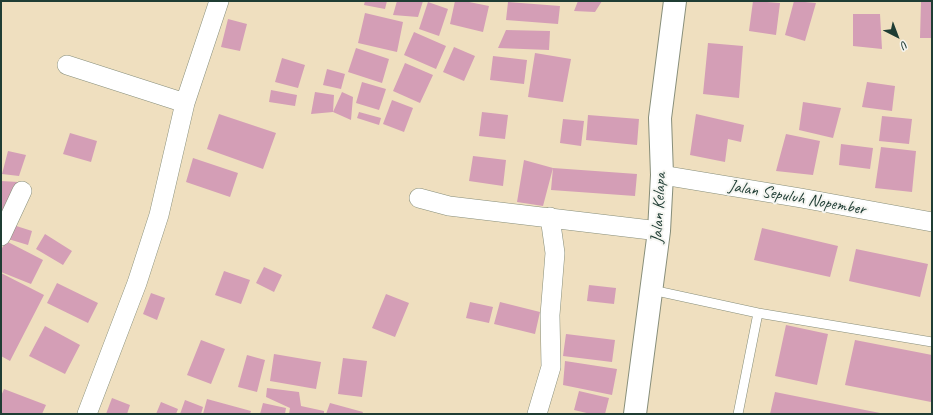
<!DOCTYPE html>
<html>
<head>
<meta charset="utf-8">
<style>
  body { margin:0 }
  #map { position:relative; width:933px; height:415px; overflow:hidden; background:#efdfbf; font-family:Caveat,sans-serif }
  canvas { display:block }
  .frame { position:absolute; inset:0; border:2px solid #1f3d34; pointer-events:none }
  .north { position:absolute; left:877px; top:16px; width:40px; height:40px; -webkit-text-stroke:3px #f6f6f2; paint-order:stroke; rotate:138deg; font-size:11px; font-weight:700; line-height:16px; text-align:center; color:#1f3d34 }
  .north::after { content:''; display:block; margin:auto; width:14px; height:18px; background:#1f3d34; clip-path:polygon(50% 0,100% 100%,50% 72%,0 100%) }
</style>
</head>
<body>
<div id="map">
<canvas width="933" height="415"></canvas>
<div class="frame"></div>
<div class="north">U</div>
</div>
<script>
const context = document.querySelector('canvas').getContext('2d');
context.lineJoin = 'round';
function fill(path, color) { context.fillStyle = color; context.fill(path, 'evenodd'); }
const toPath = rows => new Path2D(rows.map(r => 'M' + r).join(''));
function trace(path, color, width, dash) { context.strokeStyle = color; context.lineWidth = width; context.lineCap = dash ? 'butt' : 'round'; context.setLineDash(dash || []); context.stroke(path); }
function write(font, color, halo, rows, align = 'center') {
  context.font = font + ' Caveat,sans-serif'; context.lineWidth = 4; context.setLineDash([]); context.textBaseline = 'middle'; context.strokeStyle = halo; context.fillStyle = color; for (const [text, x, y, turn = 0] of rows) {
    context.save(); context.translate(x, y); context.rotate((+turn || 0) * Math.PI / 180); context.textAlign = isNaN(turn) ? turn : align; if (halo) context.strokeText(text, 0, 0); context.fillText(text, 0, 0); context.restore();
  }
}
const building = toPath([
  [365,1,387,1,385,9,364,5],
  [397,1,423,1,418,17,393,15],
  [455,1,464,1,489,6,483,32,450,24],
  [578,1,602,1,595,12,574,11],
  [753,1,780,3,776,35,749,31],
  [794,1,816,3,805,41,785,35],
  [428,2,448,9,439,36,419,29],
  [508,2,560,6,558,24,506,20],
  [921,2,932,2,932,38,920,38],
  [365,13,403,22,397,52,358,43],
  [853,14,880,14,882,49,853,46],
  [228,19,247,24,240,51,221,47],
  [506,30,550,31,549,50,498,48],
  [414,32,446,46,436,69,404,55],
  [708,43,743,46,739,98,703,94],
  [454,47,475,56,464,81,443,72],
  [356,48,389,59,382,83,348,72],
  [535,53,571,59,563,102,528,97],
  [493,56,527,60,524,84,490,80],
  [282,58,305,65,298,88,275,82],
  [405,63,433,75,420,103,393,91],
  [327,69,345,74,341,89,323,85],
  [362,82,386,89,379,110,356,103],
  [867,82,895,86,892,111,862,107],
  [271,90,297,95,295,106,269,102],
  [315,92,334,95,333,112,342,92,353,97,351,120,333,112,311,114],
  [392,100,413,108,404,132,383,124],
  [803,102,841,108,833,138,799,130],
  [359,112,381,118,379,125,357,118],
  [482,112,508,115,505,139,479,136],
  [219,114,276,133,263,169,207,149],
  [696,114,744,125,741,142,728,139,725,162,690,155],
  [588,115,639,119,637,145,586,140],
  [882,116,912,119,909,144,879,141],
  [563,119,584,121,581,146,560,143],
  [70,133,97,141,91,162,63,154],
  [786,134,820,141,813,175,776,171],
  [841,144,873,148,870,169,839,165],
  [881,147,916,151,912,192,875,188],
  [8,151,26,155,19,176,2,174],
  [473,156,506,160,503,186,469,181],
  [193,158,238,173,230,197,186,182],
  [524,160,553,168,637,174,635,196,551,190,553,168,543,206,517,202],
  [1,181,18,182,4,214,1,213],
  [10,224,32,231,28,245,5,238],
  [762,228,838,246,830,277,754,260],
  [45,234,72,251,63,265,36,249],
  [6,241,43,260,31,284,1,272,1,250],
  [856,249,928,264,920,297,849,281],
  [264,267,282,275,274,292,256,283],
  [224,271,250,280,241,304,215,295],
  [1,273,44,295,10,361,1,356],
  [57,283,98,303,88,323,47,303],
  [589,285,616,288,614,304,587,301],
  [151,293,165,298,157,320,143,314],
  [386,294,409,303,395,337,372,328],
  [470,302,493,307,489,323,466,318],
  [500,302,540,312,535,334,494,324],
  [786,325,828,334,817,385,775,376],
  [45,326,80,345,65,374,29,356],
  [566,334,615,340,612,362,563,356],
  [201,340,225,349,211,384,187,375],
  [855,340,932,355,931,402,845,385],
  [274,354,321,362,316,389,270,381],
  [247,355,265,360,257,392,238,387],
  [343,358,367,361,362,397,338,394],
  [565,361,617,369,612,395,563,385],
  [267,388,299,392,301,406,324,411,324,414,289,414,290,408,266,397],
  [4,389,46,405,42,414,1,414,1,396],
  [579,391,609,398,605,414,591,414,574,410],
  [775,392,880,413,880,414,770,414],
  [112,398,130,405,127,414,106,414],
  [207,399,251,411,250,414,203,414],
  [185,400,203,407,201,414,180,414],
  [161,402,178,409,176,414,156,414],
  [263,403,286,408,285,414,260,414],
  [330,403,363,412,362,414,326,414]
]);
const service = toPath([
  [652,290,758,313,932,342],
  [738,414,758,313]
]);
const minor = toPath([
  [67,65,185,103],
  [662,175,801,198,932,222],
  [419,198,449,206,659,231],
  [1,236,22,191],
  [87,414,137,283,159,215,185,103,219,1],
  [537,414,551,367,550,315,555,253,550,217]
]);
const tertiary = toPath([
  [635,414,659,231,662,175,660,118,675,1]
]);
const streetNames = [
  ["Jalan Sepuluh Nopember",797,198,10],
  ["Jalan Kelapa",659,208,-87]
];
fill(building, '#d49eb6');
trace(service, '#878e7a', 10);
trace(minor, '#878e7a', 20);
trace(tertiary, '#878e7a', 24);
trace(service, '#fff', 9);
trace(minor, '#fff', 19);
trace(tertiary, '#fff', 22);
write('17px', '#1f3d34', '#f6f6f2', streetNames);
</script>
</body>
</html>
